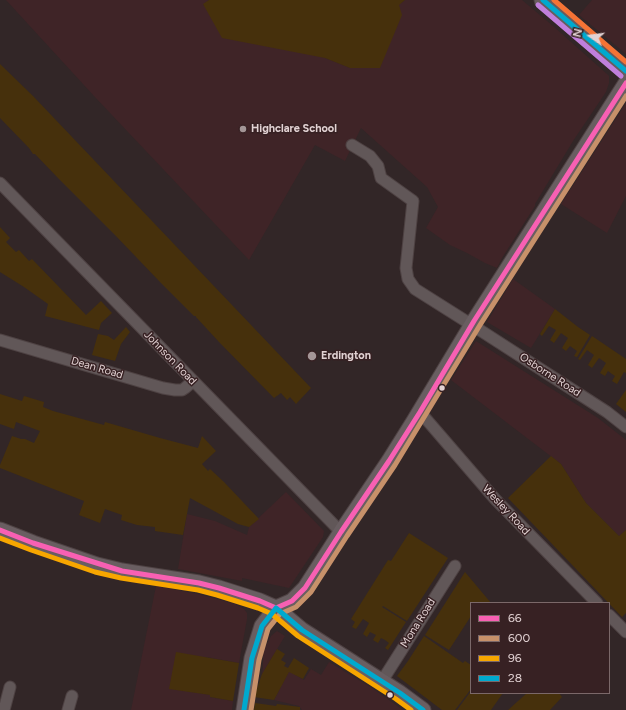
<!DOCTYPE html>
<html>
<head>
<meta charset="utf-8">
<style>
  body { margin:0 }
  #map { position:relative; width:626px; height:710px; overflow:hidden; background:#322627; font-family:Figtree,sans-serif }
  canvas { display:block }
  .legend { position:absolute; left:470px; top:602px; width:140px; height:92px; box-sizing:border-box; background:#372123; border:1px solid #7b6869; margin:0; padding:5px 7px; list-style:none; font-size:12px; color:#e2d2d3 }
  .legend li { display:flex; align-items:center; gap:8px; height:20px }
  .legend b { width:20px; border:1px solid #7b6869 }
  .north { position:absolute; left:570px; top:16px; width:40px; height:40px; -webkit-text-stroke:3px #372123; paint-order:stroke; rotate:284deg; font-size:11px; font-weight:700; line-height:16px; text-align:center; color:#e2d2d3 }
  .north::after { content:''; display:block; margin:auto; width:14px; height:18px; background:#e2d2d3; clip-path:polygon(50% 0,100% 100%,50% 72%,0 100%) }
</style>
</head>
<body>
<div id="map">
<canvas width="626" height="710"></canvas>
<ul class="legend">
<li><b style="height:5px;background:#f860b3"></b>66</li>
<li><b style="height:5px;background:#c7916a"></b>600</li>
<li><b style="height:5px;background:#f7a600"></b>96</li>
<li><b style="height:5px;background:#00a9ce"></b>28</li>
</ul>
<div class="north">N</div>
</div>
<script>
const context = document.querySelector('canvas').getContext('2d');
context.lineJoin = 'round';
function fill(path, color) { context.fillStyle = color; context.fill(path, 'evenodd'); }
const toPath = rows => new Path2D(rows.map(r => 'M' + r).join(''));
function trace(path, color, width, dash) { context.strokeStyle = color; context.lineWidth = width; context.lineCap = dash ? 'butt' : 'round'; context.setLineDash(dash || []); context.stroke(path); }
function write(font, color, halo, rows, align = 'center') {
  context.font = font + ' Figtree,sans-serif'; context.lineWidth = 3; context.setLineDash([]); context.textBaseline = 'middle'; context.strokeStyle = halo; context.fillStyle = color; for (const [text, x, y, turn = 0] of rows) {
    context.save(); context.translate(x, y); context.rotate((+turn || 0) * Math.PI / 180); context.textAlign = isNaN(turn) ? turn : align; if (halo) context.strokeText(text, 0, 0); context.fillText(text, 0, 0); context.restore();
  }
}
const built = toPath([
  [6,0,209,0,203,5,325,58,350,68,398,5,405,0,522,0,553,26,607,74,609,76,609,83,606,92,573,141,535,204,535,206,502,258,497,268,485,263,467,253,450,245,426,228,438,207,427,187,361,128,345,161,315,145,249,260,94,96],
  [592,0,626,0,626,54,579,15],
  [626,103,626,196,607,233,561,204],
  [513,279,555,309,531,348,487,322],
  [476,341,598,418,626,440,626,530,619,536,586,503,561,464,451,380],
  [286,492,324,531,323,537,289,588,242,578,242,581,178,569,187,514,215,521,247,535,249,527],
  [156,586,198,594,235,604,244,609,247,613,247,619,239,663,206,657,169,688,210,695,210,697,233,701,232,710,131,710],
  [277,631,285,636,262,674,263,667,263,651,271,636],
  [329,662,372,688,403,710,302,710,299,706,274,700,289,671,304,680,311,669,321,675]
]);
const green = toPath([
  [209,0,405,0,399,5,402,15,380,68,350,68,325,58,222,38,203,4],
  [0,64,33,96,311,388,296,404,290,397,287,400,281,393,274,398,219,342,196,317,196,316,194,316,160,282,115,235,58,178,35,154,33,154,29,148,0,118],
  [0,227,10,238,6,242,16,252,19,250,29,261,32,259,86,315,101,301,112,313,101,323,99,330,45,316,48,304,24,287,0,272],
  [555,309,578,327,590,335,577,357,574,356,577,351,570,346,566,351,562,348,568,338,561,333,554,343,550,340,556,330,549,326,542,336,540,334],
  [126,327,130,332,121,344,115,361,92,355,98,334,108,336,114,340],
  [592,336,626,359,626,373,624,372,617,384,612,381,615,376,612,374,608,371,605,376,600,373,606,363,599,358,592,368,588,365,594,355,587,350,580,360,578,359],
  [626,390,626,412,616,404],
  [0,394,22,401,24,396,44,402,43,407,53,411,104,425,105,422,160,438,198,448,202,436,216,451,202,464,208,471,210,469,224,482,259,519,249,527,238,524,190,498,183,535,155,531,155,527,137,525,121,520,122,515,105,509,100,523,79,515,84,501,0,468,0,465,12,436,21,439,25,439,34,443,40,431,16,422,14,429,0,424],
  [551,456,561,464,586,503,619,536,626,530,626,613,622,617,508,498],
  [409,533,448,558,407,621,383,606,382,607,406,622,388,650,385,648,389,643,385,640,381,638,378,643,373,640,376,635,370,632,367,637,363,634,369,623,363,619,356,629,352,627,355,622,351,619,388,560,391,561],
  [465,572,491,603,471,603,471,616,449,650,425,635],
  [424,636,463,663,465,661,471,665,471,689,455,710,442,710,397,676,408,661],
  [277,649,285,654,281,660,286,663,284,666,288,668,294,658,309,668,303,679,289,672,274,700,254,697,262,674],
  [176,652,239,663,233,701,210,697,210,695,169,689],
  [471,691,471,693,503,693,491,710,457,710],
  [527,693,559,693,562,697,550,710,508,710],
  [255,703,276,706,277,704,300,707,300,710,254,710]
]);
const street = toPath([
  [352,145,370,156,378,166,381,178,413,201,406,268,408,279,415,289,472,325,607,412,626,427],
  [0,183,341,532],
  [0,340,163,388,175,390,182,390,185,388,193,381],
  [420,412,495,499,597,603],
  [609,615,616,622],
  [617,623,626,632],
  [382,681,455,566],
  [4,710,10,687],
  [68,710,72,696]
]);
const secondary = toPath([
  [0,530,33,543,97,565,122,571,199,583,219,588,260,601,276,608,290,620,302,630,400,693,423,710],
  [244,710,252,658,262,626,276,608,292,601,305,588,341,532,389,461,414,421,474,321,626,83]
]);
const primary = toPath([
  [543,0,626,71]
]);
const bus1 = toPath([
  [0,530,33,543,122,571,199,583,219,588,260,601,276,608,292,601,305,588,341,532,389,461,420,412,474,321,626,83]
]);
const bus2 = toPath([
  [251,710,259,660,268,629,280,614,296,607,311,592,347,536,395,465,480,325,626,96]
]);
const bus3 = toPath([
  [0,538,31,550,95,572,121,578,198,590,217,595,258,608,272,614,298,636,396,699,411,710]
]);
const bus4 = toPath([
  [543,0,626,71],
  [244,710,252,658,262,626,276,608,302,630,400,693,423,710]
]);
const bus5 = toPath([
  [538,5,621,76]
]);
const bus6 = toPath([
  [554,0,626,62]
]);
const markers = [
  [243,129,4,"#a49697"],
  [312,356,5,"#a49697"],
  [442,388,3.5,"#e2d2d3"],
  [390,695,3.5,"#e2d2d3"]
];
const poiNames = [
  ["Highclare School",251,129],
  ["Erdington",321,356]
];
const streetNames = [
  ["Johnson Road",170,358,46],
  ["Dean Road",97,368,16],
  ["Osborne Road",550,375,33],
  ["Wesley Road",506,510,47],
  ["Mona Road",418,623,-58]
];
fill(built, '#3f2427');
fill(green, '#46300c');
trace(street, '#4e4243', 13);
trace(secondary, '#4e4243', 17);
trace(primary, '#4e4243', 19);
trace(street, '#615758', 11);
trace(secondary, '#695e61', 15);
trace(primary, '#685c5e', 17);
trace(bus1, '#f860b3', 5);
trace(bus2, '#c7916a', 5);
trace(bus3, '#f7a600', 5);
trace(bus4, '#00a9ce', 5);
trace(bus5, '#c07fdc', 5);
trace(bus6, '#f57335', 5);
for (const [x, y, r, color] of markers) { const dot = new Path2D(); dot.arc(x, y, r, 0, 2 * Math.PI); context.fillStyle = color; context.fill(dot); trace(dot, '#372123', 1.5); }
write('bold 11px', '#e2d2d3', '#372123', poiNames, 'left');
write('11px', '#e2d2d3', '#372123', streetNames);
</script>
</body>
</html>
